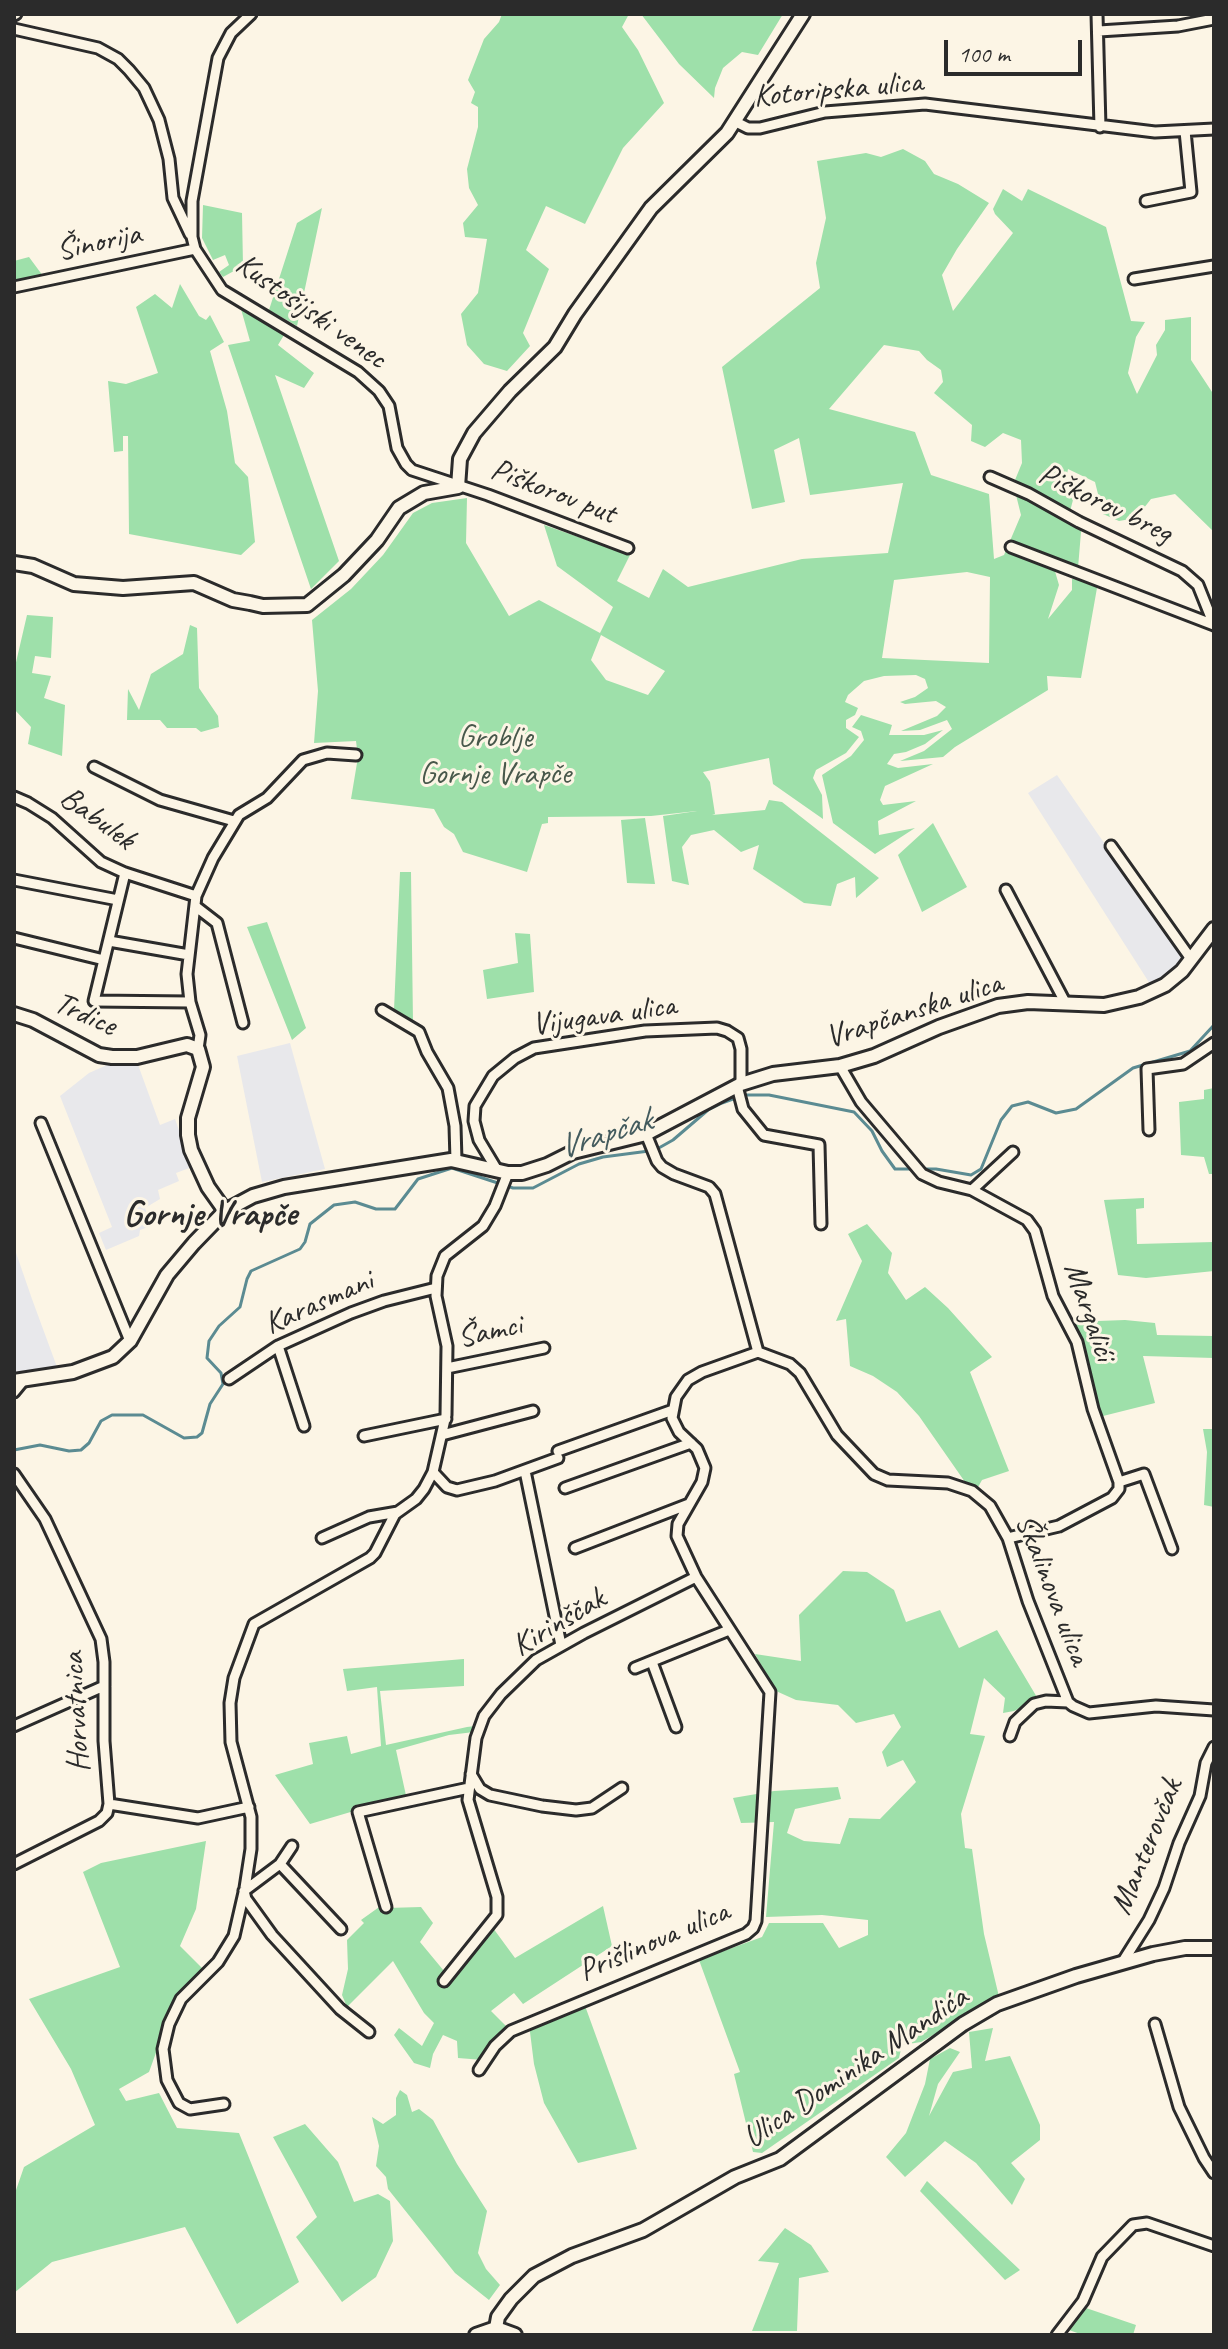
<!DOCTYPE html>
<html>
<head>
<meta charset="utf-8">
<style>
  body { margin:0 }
  #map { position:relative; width:1228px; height:2349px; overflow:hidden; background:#fcf5e5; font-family:Caveat,sans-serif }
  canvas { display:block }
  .frame { position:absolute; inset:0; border:16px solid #2b2b2b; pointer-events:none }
  .scale { position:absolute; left:944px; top:40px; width:138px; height:36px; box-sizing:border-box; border:4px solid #2b2b2b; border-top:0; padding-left:10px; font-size:24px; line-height:28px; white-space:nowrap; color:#2b2b2b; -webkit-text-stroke:6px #fcf5e5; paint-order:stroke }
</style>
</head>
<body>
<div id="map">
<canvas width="1228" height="2349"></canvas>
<div class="frame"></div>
<div class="scale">100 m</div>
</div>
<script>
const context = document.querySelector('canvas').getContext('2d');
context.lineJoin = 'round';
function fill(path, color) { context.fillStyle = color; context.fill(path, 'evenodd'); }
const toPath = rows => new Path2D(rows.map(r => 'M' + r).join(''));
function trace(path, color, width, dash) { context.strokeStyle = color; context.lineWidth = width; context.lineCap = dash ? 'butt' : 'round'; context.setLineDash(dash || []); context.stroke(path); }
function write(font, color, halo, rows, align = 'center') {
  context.font = font + ' Caveat,sans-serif'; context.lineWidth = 6; context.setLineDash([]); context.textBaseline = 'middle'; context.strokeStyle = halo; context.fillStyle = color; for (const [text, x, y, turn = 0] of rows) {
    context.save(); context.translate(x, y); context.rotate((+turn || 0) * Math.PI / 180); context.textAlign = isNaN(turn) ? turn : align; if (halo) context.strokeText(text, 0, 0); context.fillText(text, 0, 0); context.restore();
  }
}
const built = toPath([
  [1057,775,1186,961,1168,977,1152,987,1028,793],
  [290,1043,325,1169,262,1182,237,1056],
  [108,1061,137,1062,160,1125,175,1119,192,1167,176,1173,179,1181,158,1190,160,1199,145,1208,151,1226,140,1230,139,1236,106,1250,99,1233,112,1227,60,1096,89,1073,107,1065],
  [14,1247,32,1299,57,1367,14,1372]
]);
const green = toPath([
  [502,14,629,14,622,27,638,50,664,103,623,148,585,224,546,206,526,250,549,269,523,333,530,346,507,371,484,364,467,345,461,314,478,293,487,239,465,237,463,223,478,205,469,188,467,169,478,127,478,107,471,103,475,92,468,80,484,39,499,22],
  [641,14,783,14,758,55,742,52,723,68,715,88,714,98,679,64],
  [903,149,925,161,934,174,958,184,989,203,957,249,942,275,953,311,1013,233,995,214,993,209,1003,189,1022,201,1028,189,1106,227,1131,321,1145,322,1136,337,1128,373,1137,394,1157,355,1156,345,1165,330,1165,320,1191,317,1191,360,1214,395,1214,532,1175,494,1151,499,1136,518,1119,521,1103,514,1095,482,1068,469,1066,479,1073,500,1069,515,1082,520,1078,568,1054,568,1059,585,1048,619,1072,590,1072,579,1087,580,1097,588,1081,678,1047,676,1048,690,955,747,943,757,900,761,924,751,952,729,947,720,920,730,901,731,937,716,946,707,936,701,905,704,900,702,915,697,928,688,925,679,916,675,884,676,864,681,848,695,845,702,858,708,855,715,846,720,846,728,859,737,846,753,816,770,813,778,822,795,823,819,773,784,769,758,703,772,710,782,715,814,712,815,765,810,769,800,782,802,879,878,856,898,855,877,837,884,831,906,804,903,753,869,759,845,741,852,714,830,691,835,682,847,689,885,672,881,663,816,697,811,651,816,548,817,548,823,542,824,527,872,463,852,454,834,444,827,434,809,351,799,358,757,356,741,314,743,318,691,312,620,351,589,383,555,413,513,432,503,467,498,466,543,509,616,539,600,600,633,613,607,557,566,544,525,630,555,617,581,649,598,663,569,688,587,802,559,888,553,903,483,810,495,799,438,774,450,785,502,752,509,722,367,820,288,816,263,826,218,817,161,866,153,881,157],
  [884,345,919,351,927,360,941,370,943,382,934,393,972,425,971,441,985,447,1003,433,1021,440,1022,463,1015,480,1016,495,1021,515,1004,555,994,559,989,494,931,475,915,432,829,409],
  [967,572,990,577,989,663,882,658,894,580],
  [601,635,665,671,648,695,606,680,591,660],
  [203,205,242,213,243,266,223,277,219,272,229,265,225,255,213,260,202,238],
  [322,208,297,326,269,310,297,223],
  [29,257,43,276,14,282,14,261],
  [180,284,199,316,206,320,210,315,224,342,210,351,227,411,235,463,248,477,255,542,241,555,129,534,128,436,123,436,123,451,114,452,108,381,126,384,158,373,136,307,155,294,172,308],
  [241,309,284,335,278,345,314,373,304,388,275,375,339,561,311,589,228,345,250,341],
  [27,615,53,617,51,658,35,656,32,673,51,676,44,698,65,705,62,756,28,744,31,727,14,709,14,671],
  [190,625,197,628,199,688,218,716,219,727,201,732,196,728,167,728,160,720,127,720,128,689,139,710,151,674,183,654],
  [861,715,892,725,889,735,924,735,943,730,925,744,906,752,894,754,887,764,898,768,933,764,885,786,880,800,883,805,916,801,878,821,879,835,915,828,875,854,833,823,822,775,851,756,864,740,861,731,852,727],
  [645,818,655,884,627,883,621,820],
  [933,823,967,887,922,912,898,855],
  [400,872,411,872,413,1023,394,1010],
  [267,922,306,1028,292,1040,247,927],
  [515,933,530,934,534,992,487,999,483,970,518,963],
  [1214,1088,1214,1174,1209,1174,1204,1157,1181,1155,1179,1102,1204,1099,1204,1090],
  [1144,1198,1144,1208,1136,1209,1137,1244,1214,1242,1214,1271,1146,1278,1118,1275,1104,1200],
  [867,1224,892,1253,888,1273,906,1300,925,1287,948,1308,992,1357,970,1372,1009,1471,982,1480,977,1489,965,1482,919,1416,897,1392,873,1376,850,1366,846,1319,836,1321,862,1261,848,1234],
  [1125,1320,1155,1323,1157,1335,1214,1336,1214,1358,1143,1356,1155,1403,1099,1417,1071,1322],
  [1203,1429,1214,1429,1214,1507,1204,1505,1207,1452],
  [843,1571,867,1572,894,1590,906,1622,940,1610,959,1648,997,1630,1038,1699,1014,1711,1003,1713,1005,1698,984,1678,970,1734,985,1736,961,1814,965,1848,972,1849,984,1934,1001,2005,987,2004,921,2042,902,2045,899,2058,762,2153,753,2152,734,2074,740,2072,699,1960,762,1937,769,1923,823,1923,839,1948,868,1935,868,1920,822,1915,766,1917,774,1822,741,1823,733,1798,774,1791,838,1787,841,1799,795,1809,787,1833,804,1841,840,1844,849,1818,880,1819,916,1782,903,1760,887,1767,882,1752,901,1727,894,1714,856,1723,838,1705,796,1700,776,1691,755,1654,801,1661,799,1615],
  [464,1659,464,1686,380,1691,386,1745,467,1727,475,1726,474,1732,449,1735,396,1750,407,1800,354,1811,310,1824,275,1775,313,1764,309,1743,347,1736,351,1754,381,1746,377,1687,347,1691,343,1669],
  [206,1841,196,1909,180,1946,205,1971,166,2025,149,2072,119,2089,126,2101,159,2093,177,2128,239,2133,299,2282,237,2324,185,2227,52,2262,14,2293,14,2196,24,2167,95,2125,71,2069,29,1999,120,1967,83,1872,101,1863],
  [382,1905,387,1908,421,1907,433,1923,420,1942,444,1971,493,1928,515,1958,603,1906,612,1946,523,2004,514,1993,491,2011,509,2029,483,2060,458,2058,457,2041,443,2035,433,2054,430,2068,414,2063,394,2035,399,2028,422,2046,434,2023,424,2013,393,1961,347,2007,342,1995,348,1969,347,1940,364,1923,361,1920],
  [584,2003,637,2149,578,2163,544,2103,534,2064,529,2024],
  [993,2028,985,2061,1010,2056,1040,2125,1040,2140,1011,2163,1025,2179,1012,2205,976,2163,945,2141,905,2177,886,2157,906,2133,925,2084,930,2059,950,2048,960,2052,938,2084,929,2116,953,2072,972,2068,969,2032],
  [400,2090,407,2095,412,2112,419,2109,433,2120,457,2164,487,2211,478,2253,486,2269,500,2285,489,2300,455,2273,388,2189,386,2177,376,2166,379,2146,372,2117,383,2124,396,2115,396,2098],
  [305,2124,338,2162,354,2202,378,2194,390,2201,393,2241,376,2277,342,2302,296,2237,317,2217,273,2137],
  [927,2181,985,2237,1020,2270,1005,2280,920,2191],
  [785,2228,811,2245,829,2272,799,2278,797,2331,752,2331,779,2263,758,2261],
  [1086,2308,1136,2325,1133,2335,1083,2335,1069,2330]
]);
const stream = toPath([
  [657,1149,673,1140,708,1110,722,1103,744,1095,769,1095,854,1112,872,1131,882,1151,895,1169,936,1169,971,1175,981,1169,1001,1120,1012,1106,1028,1102,1056,1113,1076,1109,1133,1068,1190,1051,1214,1025],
  [14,1450,40,1445,69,1451,81,1450,89,1443,101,1421,112,1415,143,1415,184,1438,197,1437,202,1433,210,1404,223,1384,221,1373,207,1358,209,1341,219,1326,240,1307,247,1279,251,1271,300,1249,305,1242,310,1224,334,1205,355,1202,376,1209,395,1209,418,1179,452,1168,513,1188,533,1188,579,1164,603,1157,649,1151]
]);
const street = toPath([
  [251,14,231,33,218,58,192,201,192,237,195,249,222,290,358,372,379,391,389,406,397,448,406,464,412,470,488,495,628,548],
  [1097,14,1100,127],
  [14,15,16,14],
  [14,29,98,48,118,59,129,70,144,88,159,120,169,159,173,198,190,234],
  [1099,31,1178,26,1214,19],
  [736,122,748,128,760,128,825,112,925,104,1155,132,1214,129],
  [1146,201,1191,192,1185,131],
  [1134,279,1214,266],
  [14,287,195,249],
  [990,477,1029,494,1079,522,1182,571,1198,585,1214,625],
  [1011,547,1214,625],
  [94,767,160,800,234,821],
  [14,797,28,803,52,818,101,862,125,873,196,896],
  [1111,846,1191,959],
  [125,873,94,1001,190,1002],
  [14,880,118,900],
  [1006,890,1066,1004],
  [195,906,217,923,243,1023],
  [14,938,104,960],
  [109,941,189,955],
  [382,1010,419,1032,427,1052,448,1088,455,1126,456,1160],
  [198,1049,200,1035,190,1002,187,974,196,896,213,858,239,815,267,798,303,760,327,753,356,755],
  [840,1066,861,1102,922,1174,939,1182,972,1190,1027,1220,1035,1231,1053,1296,1077,1342,1093,1409,1119,1482,1119,1489,1112,1498,1059,1526,1008,1538],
  [737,1086,743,1109,764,1135,819,1145,821,1224],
  [41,1123,130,1341],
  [1149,1130,1147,1069,1183,1064,1214,1043],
  [497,1170,479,1140,474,1121,475,1106,493,1076,515,1058,534,1048,645,1031,717,1028,727,1031,738,1038,741,1049,741,1084],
  [972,1190,1013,1152],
  [278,1346,304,1426],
  [758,1352,790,1364,800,1373,837,1435,874,1474,888,1480,948,1483,972,1491,990,1506,1008,1538,1028,1601,1068,1702,1073,1706,1089,1713,1156,1706,1214,1710],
  [447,1368,544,1348],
  [229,1379,278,1346,351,1313,384,1301,436,1288],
  [14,1392,23,1381],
  [442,1435,533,1411],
  [364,1436,446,1419],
  [558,1451,673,1410],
  [525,1471,561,1645],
  [433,1472,447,1487,457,1490,495,1481,558,1458],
  [14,1474,45,1519,101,1639,104,1662,104,1741,109,1804,107,1813,99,1821,14,1864],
  [1119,1482,1144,1474,1172,1549],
  [565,1488,691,1443],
  [322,1538,369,1517,398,1512],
  [575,1548,689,1504],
  [652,1662,676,1727],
  [635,1668,729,1630],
  [14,1726,104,1686],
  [1010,1736,1015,1722,1034,1704,1046,1701,1068,1702],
  [471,1774,480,1789,490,1795,542,1806,576,1810,592,1808,622,1788],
  [109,1804,198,1818,249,1807],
  [292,1846,280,1864,244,1891,246,1899,272,1935,340,2009,369,2032],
  [280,1864,341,1929],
  [386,1907,358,1812,469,1788],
  [1122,1963,1149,1920,1164,1888,1179,1843,1200,1796,1206,1763,1214,1747],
  [444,1981,497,1915,497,1897,468,1800,476,1738,484,1716,501,1694,536,1660,584,1633,696,1577],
  [1155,2024,1179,2107,1204,2158,1214,2173],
  [479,2070,495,2046,511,2031,746,1934,753,1928,756,1921,770,1692,696,1577,677,1536,678,1524,702,1482,705,1468,697,1449,679,1432,672,1418,676,1397,688,1380,702,1372,758,1352,715,1194,709,1187,674,1174,662,1167,657,1161,646,1134],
  [224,2104,190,2109,179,2103,167,2080,163,2049,169,2024,181,1999,218,1962,234,1936,245,1888,251,1849,251,1817,231,1742,230,1703,234,1678,254,1624,370,1558,375,1553,395,1514,416,1499,424,1489,433,1472,446,1415,447,1346,436,1296,437,1276,445,1256,483,1226,495,1206,508,1173],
  [1057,2335,1083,2301,1102,2257,1133,2225,1147,2223,1214,2246]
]);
const secondary = toPath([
  [14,563,33,566,74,584,123,588,194,583,233,600,250,603,263,606,307,605,344,575,377,540,399,508,424,493,458,487,460,459,474,433,510,391,555,347,575,314,651,208,727,133,803,14],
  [14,1014,33,1020,99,1055,112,1057,137,1057,187,1045,198,1049,203,1067,188,1118,188,1135,191,1150,208,1187,225,1211],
  [14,1381,73,1372,113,1357,130,1341,167,1275,194,1243,225,1211,253,1196,284,1187,451,1160,508,1173,522,1173,547,1165,573,1152,646,1134,741,1084,773,1074,840,1066,874,1056,939,1027,998,1006,1028,1002,1104,1005,1139,997,1165,985,1182,971,1214,929],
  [496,2328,498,2317,511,2299,534,2276,572,2256,643,2230,735,2177,780,2159,963,2024,997,2004,1076,1976,1153,1954,1185,1948,1214,1948],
  [496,2328,515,2335],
  [476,2335,496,2328]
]);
const streetNames = [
  ["Kotoripska ulica",838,90,-5],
  ["Šinorija",99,243,-12],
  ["Kustošijski venec",311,312,35],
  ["Piškorov put",553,492,21],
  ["Piškorov breg",1105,504,26],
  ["Babulek",97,819,36],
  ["Vrapčanska ulica",914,1011,-18],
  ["Trdice",85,1015,24],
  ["Vijugava ulica",604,1016,-8],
  ["Karasmani",319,1303,-24],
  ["Margalići",1089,1312,71],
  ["Šamci",490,1332,-12],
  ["Škalinova ulica",1052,1590,69],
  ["Kirinščak",559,1623,-31],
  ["Horvatnica",77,1712,-93],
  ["Manterovčak",1147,1847,-68],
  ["Prišlinova ulica",654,1942,-23],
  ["Ulica Dominika Mandića",856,2068,-34]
];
const parkNames = [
  ["Groblje",495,738],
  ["Gornje Vrapče",495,775]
];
const waterNames = [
  ["Vrapčak",605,1135,-18]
];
const quarterNames = [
  ["Gornje Vrapče",210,1216]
];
fill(built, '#e8e8eb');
fill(green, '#9ee0aa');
trace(stream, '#5b8b92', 3);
trace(street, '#2b2b2b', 15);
trace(secondary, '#2b2b2b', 18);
trace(street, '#fcf5e5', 9);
trace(secondary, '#fcf5e5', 12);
write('32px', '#2b2b2b', '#fcf5e5', streetNames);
write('32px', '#48584b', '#fcf5e5', parkNames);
write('italic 34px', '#435b5e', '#fcf5e5', waterNames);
write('bold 36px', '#2b2b2b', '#fcf5e5', quarterNames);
</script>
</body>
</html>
